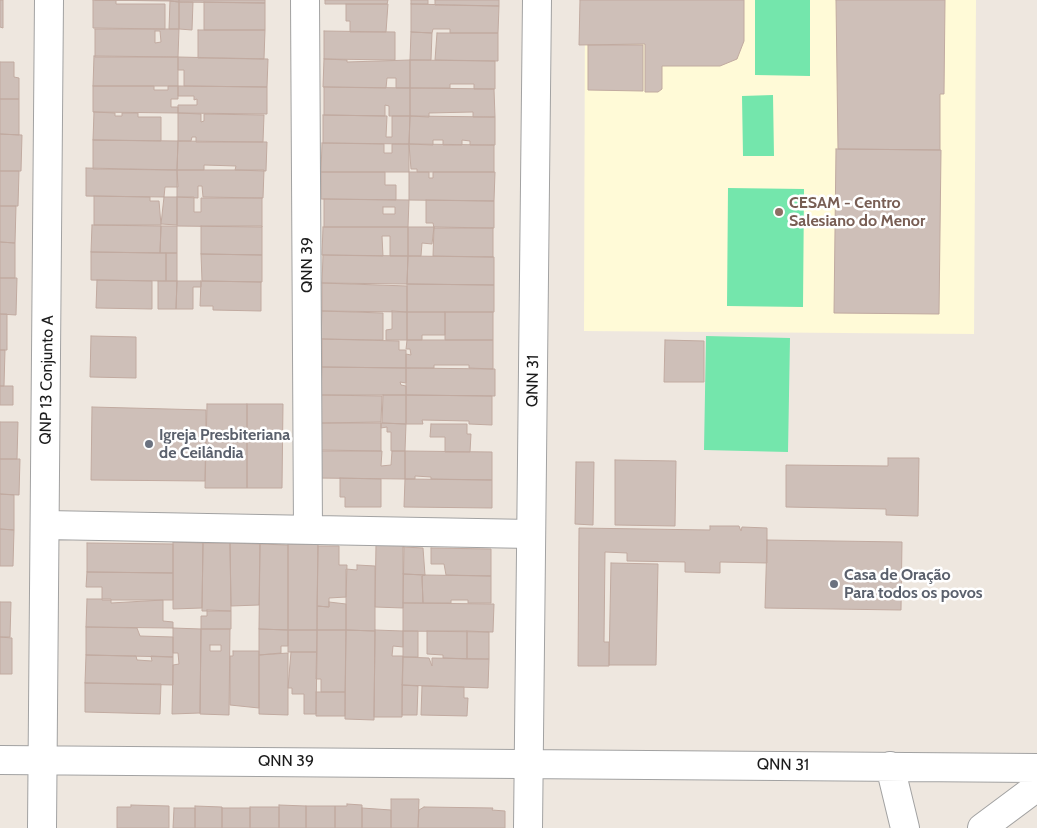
<!DOCTYPE html>
<html>
<head>
<meta charset="utf-8">
<style>
  body { margin:0 }
  canvas { display:block; background:#eee7df }
</style>
</head>
<body>
<canvas width="1037" height="828"></canvas>
<script>
const context = document.querySelector('canvas').getContext('2d');
context.lineJoin = 'round';
function fill(path, color) { context.fillStyle = color; context.fill(path, 'evenodd'); }
const toPath = rows => new Path2D(rows.map(r => 'M' + r).join(''));
function trace(path, color, width, dash) { context.strokeStyle = color; context.lineWidth = width; context.lineCap = dash ? 'butt' : 'round'; context.setLineDash(dash || []); context.stroke(path); }
function write(font, color, halo, rows, align = 'center') {
  context.font = font + ' Cabin,sans-serif'; context.lineWidth = 5; context.setLineDash([]); context.textBaseline = 'middle'; context.strokeStyle = halo; context.fillStyle = color; for (const [text, x, y, turn = 0] of rows) {
    context.save(); context.translate(x, y); context.rotate((+turn || 0) * Math.PI / 180); context.textAlign = isNaN(turn) ? turn : align; if (halo) context.strokeText(text, 0, 0); context.fillText(text, 0, 0); context.restore();
  }
}
const education = toPath([
  [585,0,976,0,974,334,584,331]
]);
const pitch = toPath([
  [755,0,810,0,810,76,755,75],
  [773,95,774,156,743,156,742,96],
  [728,188,804,189,803,307,727,306],
  [706,336,790,338,788,452,704,450]
]);
const building = toPath([
  [0,0,3,0,3,28,0,27,0,0],
  [93,0,116,0,116,4,165,4,165,29,93,28,93,0],
  [95,0,179,0,179,2,170,1,95,0],
  [179,0,265,0,265,3,179,2,179,0],
  [325,0,388,0,387,4,325,4,325,0],
  [411,0,428,0,428,4,411,4,411,0],
  [435,0,499,0,499,6,435,5,435,0],
  [580,0,744,0,744,41,737,59,720,66,662,66,662,89,658,92,645,92,645,44,579,45,580,0],
  [836,0,945,0,944,94,940,94,940,150,838,149,836,0],
  [170,1,179,2,179,29,169,29,170,1],
  [179,2,193,2,192,30,179,29,179,2],
  [204,2,265,3,265,30,204,30,204,2],
  [346,4,388,4,386,32,350,32,350,21,346,21,346,4],
  [411,4,499,6,498,33,450,33,450,29,433,29,432,33,411,32,411,4],
  [95,29,179,29,178,57,95,57,95,29],
  [155,31,160,31,161,42,155,43,155,31],
  [198,30,265,30,264,59,198,58,198,30],
  [324,31,395,32,395,60,324,59,324,31],
  [411,32,432,33,431,60,410,60,411,32],
  [437,33,498,33,498,61,435,60,437,33],
  [588,45,643,45,643,91,588,90,588,45],
  [94,56,178,57,178,86,93,86,94,56],
  [178,57,268,59,267,87,184,86,184,70,178,70,178,57],
  [324,59,347,60,347,62,410,60,410,88,396,88,396,78,387,78,386,88,323,87,324,59],
  [410,60,495,61,495,89,474,89,474,84,450,84,450,88,410,88,410,60],
  [0,62,14,62,14,77,19,78,19,99,0,99,0,62],
  [93,86,154,86,154,90,168,90,168,86,178,86,178,99,171,99,171,107,178,107,178,113,93,112,93,86],
  [178,86,267,87,267,114,178,113,178,105,197,105,197,99,194,100,194,96,178,96,178,86],
  [324,87,410,88,410,116,389,116,389,106,385,105,385,116,324,115,324,87],
  [410,88,494,89,495,117,473,117,473,112,429,113,429,117,410,116,410,88],
  [0,99,19,99,19,135,0,134,0,99],
  [94,112,115,113,115,116,122,116,122,113,138,113,138,117,161,117,161,141,93,140,94,112],
  [178,113,201,114,201,122,204,121,204,114,264,115,263,142,196,142,196,137,192,137,191,141,178,141,178,113],
  [323,115,387,116,386,137,392,137,392,116,410,116,409,144,323,143,323,115],
  [410,116,495,117,495,145,470,145,470,141,462,140,462,145,443,145,443,140,433,140,433,145,409,144,410,116],
  [0,134,22,135,21,171,0,171,0,134],
  [93,140,178,141,177,170,93,169,93,140],
  [178,141,267,142,266,171,235,170,236,166,204,165,204,170,177,170,178,141],
  [322,143,384,144,384,153,392,153,392,144,409,144,409,172,321,172,322,143],
  [409,144,494,145,494,172,417,172,417,169,411,169,409,144],
  [836,149,941,150,939,314,834,313,836,149],
  [86,168,177,170,178,187,165,187,164,197,86,196,86,168],
  [177,170,264,170,263,198,203,197,202,186,198,186,198,198,177,197,177,170],
  [0,171,19,171,18,206,0,206,0,171],
  [321,172,385,172,385,185,396,185,396,200,321,199,321,172],
  [409,172,429,172,429,178,433,178,433,172,495,172,494,201,409,200,409,172],
  [94,196,150,197,150,201,159,201,161,225,94,225,94,196],
  [164,197,177,197,177,225,161,224,164,197],
  [177,197,194,197,194,212,201,212,201,198,262,198,262,227,177,226,177,197],
  [324,199,409,200,408,227,324,227,324,199],
  [383,207,395,207,395,214,383,214,383,207],
  [426,200,494,201,494,228,434,228,433,223,426,223,426,200],
  [0,206,16,206,15,243,0,242,0,206],
  [92,225,161,226,160,253,91,252,92,225],
  [161,226,177,226,177,253,160,253,161,226],
  [201,226,262,226,262,255,201,254,201,226],
  [323,227,408,227,408,256,390,256,390,236,382,236,383,256,322,255,323,227],
  [408,227,434,227,432,244,422,243,421,256,408,256,408,227],
  [434,227,493,228,493,257,433,256,434,227],
  [0,242,15,243,15,278,0,278,0,242],
  [91,252,166,253,166,281,91,280,91,252],
  [166,253,177,253,177,281,166,281,166,253],
  [201,254,262,255,262,282,202,281,201,254],
  [323,255,408,256,407,284,322,283,323,255],
  [408,256,494,257,494,285,407,284,408,256],
  [0,278,17,278,16,315,0,314,0,278],
  [97,280,152,281,152,309,96,308,97,280],
  [158,281,177,281,176,309,158,309,158,281],
  [177,281,201,281,201,287,193,287,193,309,176,309,177,281],
  [201,281,261,282,261,311,213,310,213,306,200,306,201,281],
  [322,283,407,286,407,312,322,311,322,283],
  [407,284,494,285,494,312,407,312,407,284],
  [322,311,383,313,383,340,321,339,322,311],
  [392,311,407,312,407,340,386,340,386,330,392,329,392,311],
  [407,312,445,312,445,335,422,335,422,340,407,340,407,312],
  [445,312,493,312,493,340,445,340,445,312],
  [0,314,7,314,7,350,0,350,0,314],
  [91,336,136,337,136,378,90,377,91,336],
  [322,339,399,341,399,350,406,350,406,368,322,367,322,339],
  [407,340,493,340,493,369,469,368,469,365,434,365,434,368,406,368,406,354,411,355,410,349,406,349,407,340],
  [665,340,704,341,704,382,664,382,665,340],
  [0,350,5,350,4,386,0,386,0,350],
  [322,367,406,368,406,383,400,382,401,385,406,386,406,395,321,395,322,367],
  [406,368,495,369,495,396,406,395,406,368],
  [0,386,13,386,13,405,0,405,0,386],
  [321,395,382,396,381,422,321,423,321,395],
  [383,395,406,395,406,424,382,423,383,395],
  [406,395,492,396,492,425,469,424,469,421,422,420,423,424,406,424,406,395],
  [207,404,247,404,247,488,205,488,207,404],
  [247,404,283,404,282,488,247,488,247,404],
  [92,407,206,410,205,481,91,480,92,407],
  [0,422,18,422,17,459,0,459,0,422],
  [321,423,381,423,381,451,320,450,321,423],
  [381,423,406,424,405,451,391,451,391,432,387,432,387,427,381,428,381,423],
  [431,424,467,424,467,434,471,434,470,452,445,452,445,437,430,437,431,424],
  [317,451,382,451,381,466,391,465,392,451,405,451,405,479,317,478,317,451],
  [405,451,492,452,492,480,431,479,431,477,415,476,415,479,405,479,405,451],
  [888,458,919,458,918,516,886,515,886,509,786,507,786,465,888,466,888,458],
  [0,459,20,459,19,495,0,494,0,459],
  [615,460,676,461,675,526,615,525,615,460],
  [576,462,594,462,593,525,575,524,576,462],
  [340,478,381,479,381,507,345,507,345,497,340,497,340,478],
  [405,479,492,480,492,508,404,507,405,479],
  [0,494,14,495,14,530,0,529,0,494],
  [710,526,739,526,741,531,742,527,767,528,767,563,720,562,720,573,685,572,685,562,627,561,627,553,605,552,604,642,609,642,609,666,578,666,579,528,710,530,710,526],
  [0,529,14,530,13,566,0,566,0,529],
  [767,540,902,542,901,610,765,608,767,540],
  [173,542,203,543,202,608,173,609,173,542],
  [87,543,173,544,173,573,87,572,87,543],
  [203,543,230,543,231,611,202,611,203,543],
  [230,543,260,544,259,605,231,606,230,543],
  [260,544,288,545,288,630,259,629,260,544],
  [288,544,318,544,317,630,288,630,288,544],
  [376,544,404,545,403,608,375,607,376,544],
  [318,546,339,546,339,565,347,565,346,597,329,598,329,607,317,606,318,546],
  [403,547,423,548,425,575,403,574,403,547],
  [431,548,491,549,491,576,446,575,444,564,431,564,431,548],
  [611,563,658,564,656,665,609,665,611,563],
  [357,565,375,566,375,631,346,630,346,569,357,570,357,565],
  [87,572,173,573,173,600,102,600,102,587,86,587,87,572],
  [403,574,425,575,422,576,423,603,403,603,403,574],
  [425,575,491,576,491,603,468,603,468,600,451,600,451,603,423,603,422,576,425,575],
  [87,599,111,599,111,603,163,600,163,621,173,622,173,628,86,627,87,599],
  [0,602,11,602,10,637,0,637,0,602],
  [329,602,346,604,346,630,317,630,317,606,329,607,329,602],
  [403,603,494,604,493,632,403,631,403,603],
  [207,610,231,611,231,629,201,629,201,616,207,616,207,610],
  [86,627,137,628,140,636,173,637,173,657,86,655,86,627],
  [173,628,201,629,200,713,172,714,173,665,179,664,178,653,173,653,173,628],
  [201,629,230,629,229,715,200,714,201,629],
  [210,645,221,645,221,651,210,651,210,645],
  [259,629,288,630,288,646,281,646,281,653,259,655,259,629],
  [288,630,317,630,317,652,288,652,288,630],
  [317,630,346,630,345,692,321,692,321,679,316,679,317,630],
  [346,630,375,631,374,720,345,719,346,630],
  [375,630,403,631,403,647,393,646,392,656,403,656,402,717,374,717,375,630],
  [403,631,418,631,418,657,403,657,403,631],
  [427,631,467,631,467,659,443,658,443,655,427,654,427,631],
  [467,631,489,632,489,659,467,659,467,631],
  [0,637,12,638,12,674,0,674,0,637],
  [233,651,259,651,259,708,230,705,230,656,233,656,233,651],
  [291,652,317,652,316,714,304,714,304,694,292,694,292,688,288,688,291,652],
  [288,653,288,715,259,714,259,655,288,653],
  [86,655,136,656,137,660,152,661,151,656,173,657,173,685,85,683,86,655],
  [403,657,429,658,432,666,432,658,489,659,488,688,402,685,403,657],
  [85,683,161,684,160,714,85,712,85,683],
  [402,685,418,686,417,715,402,715,402,685],
  [422,686,464,687,464,698,468,698,467,716,421,715,422,686],
  [316,692,345,692,345,716,316,716,316,692],
  [391,799,419,799,418,828,391,828,391,799],
  [347,804,362,805,362,828,335,828,335,806,347,806,347,804],
  [131,805,169,806,169,828,117,828,117,807,131,807,131,805],
  [279,805,306,806,306,828,279,828,279,805],
  [195,806,222,807,222,828,195,828,195,806],
  [306,806,335,806,335,828,306,828,306,806],
  [250,807,279,807,279,828,250,828,250,807],
  [424,807,493,808,492,810,505,811,505,828,418,828,419,810,424,807],
  [174,808,195,808,195,828,173,828,174,808],
  [222,808,250,808,250,828,222,828,222,808],
  [362,808,391,810,391,828,362,828,362,808]
]);
const minor = toPath([
  [305,0,308,530],
  [46,525,531,534],
  [0,760,1037,768],
  [890,766,905,828],
  [42,828,49,0],
  [528,828,537,0],
  [982,828,1037,787]
]);
const markers = [
  [779,212,5,"#8d6e63"],
  [149,444,5,"#6b7280"],
  [834,584,5,"#6b7280"]
];
const educationNames = [
  ["CESAM - Centro",789,203],
  ["Salesiano do Menor",789,221]
];
const streetNames = [
  ["QNN 39",307,265,-90],
  ["QNP 13 Conjunto A",47,380,-89],
  ["QNN 31",533,381,-89],
  ["QNN 39",286,761],
  ["QNN 31",783,765,1]
];
const worshipNames = [
  ["Igreja Presbiteriana",159,435],
  ["de Ceilândia",159,453],
  ["Casa de Oração",844,575],
  ["Para todos os povos",844,593]
];
fill(education, '#fffad7');
fill(pitch, '#74e6ac');
fill(building, '#cebfb8');
trace(building, '#c1aaa0', 1);
trace(minor, '#a2a2a2', 30);
trace(minor, '#fff', 28);
for (const [x, y, r, color] of markers) { const dot = new Path2D(); dot.arc(x, y, r, 0, 2 * Math.PI); context.fillStyle = color; context.fill(dot); trace(dot, '#fff', 2); }
write('bold 16px', '#785e54', '#fff', educationNames, 'left');
write('16px', '#1b1b1b', '#fff', streetNames);
write('bold 16px', '#5b616d', '#fff', worshipNames, 'left');
</script>
</body>
</html>
